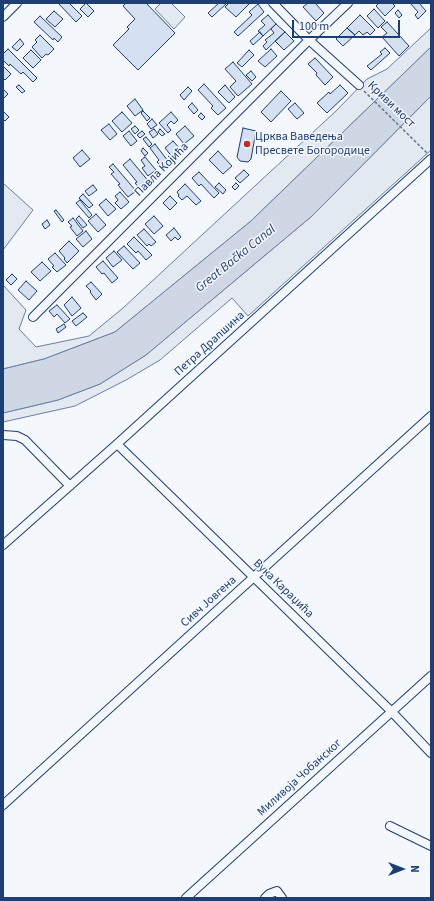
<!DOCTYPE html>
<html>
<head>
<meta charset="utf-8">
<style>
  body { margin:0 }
  #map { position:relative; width:434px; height:901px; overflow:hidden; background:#f4f7fb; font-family:"Source Sans 3",sans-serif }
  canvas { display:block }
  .frame { position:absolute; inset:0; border:4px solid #1d3f73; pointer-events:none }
  .north { position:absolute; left:382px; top:849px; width:40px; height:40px; -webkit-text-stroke:3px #f4f7fb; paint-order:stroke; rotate:90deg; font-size:11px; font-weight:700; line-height:16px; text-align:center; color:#1d3f73 }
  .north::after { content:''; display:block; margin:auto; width:14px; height:18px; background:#1d3f73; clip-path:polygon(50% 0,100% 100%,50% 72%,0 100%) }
  .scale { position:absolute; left:292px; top:20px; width:108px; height:18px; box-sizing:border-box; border:2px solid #1d3f73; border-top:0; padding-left:5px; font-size:12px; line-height:14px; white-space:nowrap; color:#1d3f73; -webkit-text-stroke:3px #f4f7fb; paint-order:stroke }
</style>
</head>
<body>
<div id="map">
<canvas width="434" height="901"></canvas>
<div class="frame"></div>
<div class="north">N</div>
<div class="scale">100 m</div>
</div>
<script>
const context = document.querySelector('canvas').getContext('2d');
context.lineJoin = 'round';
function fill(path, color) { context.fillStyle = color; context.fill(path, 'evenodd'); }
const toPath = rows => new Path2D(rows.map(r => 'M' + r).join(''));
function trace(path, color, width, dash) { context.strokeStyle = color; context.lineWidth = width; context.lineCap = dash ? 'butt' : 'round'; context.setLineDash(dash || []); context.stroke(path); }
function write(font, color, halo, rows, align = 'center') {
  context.font = font + ' "Source Sans 3",sans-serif'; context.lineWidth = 3; context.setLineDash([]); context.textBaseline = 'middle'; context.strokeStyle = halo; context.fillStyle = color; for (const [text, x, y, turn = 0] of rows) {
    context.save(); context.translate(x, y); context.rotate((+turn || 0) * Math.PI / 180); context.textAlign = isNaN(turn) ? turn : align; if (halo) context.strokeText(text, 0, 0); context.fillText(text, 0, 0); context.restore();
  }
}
const green = toPath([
  [161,3,171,3,185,17,174,29,155,9,161,3],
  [431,28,431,47,251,221,115,332,44,359,3,369,3,285,26,310,19,329,36,347,89,336,123,308,336,111,367,79,387,69,431,28],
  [431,96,431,150,248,316,232,298,160,360,126,380,75,406,3,422,3,413,58,400,100,384,146,355,312,216,431,96],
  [3,183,33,210,3,250,3,183]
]);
const water = toPath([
  [431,47,431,96,312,216,146,355,100,384,58,400,3,413,3,369,44,359,115,332,251,221,431,47]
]);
const building = toPath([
  [58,3,69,3,82,16,76,22,58,3],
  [86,3,94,11,88,17,80,9,86,3],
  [126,3,146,3,175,33,138,70,113,45,129,29,127,27,135,19,123,6,126,3],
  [219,3,227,3,212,17,208,13,219,3],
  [229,3,250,3,236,17,225,7,229,3],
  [308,3,315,3,324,13,316,21,303,7,308,3],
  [379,3,392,3,395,6,385,16,376,6,379,3],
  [410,3,419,3,426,11,418,19,415,15,418,12,410,3],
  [258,4,264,12,238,36,234,32,252,15,249,12,258,4],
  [374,9,385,21,378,28,367,16,374,9],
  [398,10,402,15,399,18,395,13,398,10],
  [54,11,63,19,55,27,46,19,54,11],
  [268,15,276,24,263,36,258,31,265,25,261,21,268,15],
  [360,15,375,30,370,35,367,32,363,35,359,31,355,35,347,28,360,15],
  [40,16,62,37,58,42,54,38,53,40,34,22,40,16],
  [387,22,409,46,399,56,382,37,387,33,381,27,387,22],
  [276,24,285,32,266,50,263,46,267,42,265,40,274,33,271,29,276,24],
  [347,28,355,35,343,46,336,39,347,28],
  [260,32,263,36,253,45,250,41,260,32],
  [285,32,294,41,284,50,275,41,285,32],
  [40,35,54,49,48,55,46,54,42,58,32,47,37,42,35,40,40,35],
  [20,39,24,44,17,51,12,47,20,39],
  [385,48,390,53,371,70,367,66,382,54,380,52,385,48],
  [8,49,37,78,33,82,23,72,21,74,10,64,9,66,3,60,3,54,8,49],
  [271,49,277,56,265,67,258,61,271,49],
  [31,50,41,60,33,68,23,58,31,50],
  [249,50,254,55,242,67,237,63,249,50],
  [315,58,333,77,325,85,316,75,317,73,308,64,315,58],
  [233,62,252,84,238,96,230,87,236,81,225,69,233,62],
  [3,66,11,74,5,80,3,78,3,66],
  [251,71,256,77,252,81,246,75,251,71],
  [204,84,226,108,218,115,211,108,213,106,198,90,204,84],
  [19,85,25,91,22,93,16,87,19,85],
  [225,85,235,97,229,103,218,92,225,85],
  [340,85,348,93,327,113,317,103,329,92,330,94,340,85],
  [188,87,192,91,184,100,180,95,188,87],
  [3,89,8,94,3,99,3,89],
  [281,91,291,101,271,122,261,112,281,91],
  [135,99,143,110,135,116,127,106,135,99],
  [192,103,198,110,194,114,188,107,192,103],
  [295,103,304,113,297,119,288,109,295,103],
  [3,111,9,117,5,121,3,119,3,111],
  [143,111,150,118,147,121,141,113,143,111],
  [122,112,132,123,122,132,112,121,122,112],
  [171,112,178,120,174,124,171,121,167,125,171,130,168,133,159,123,171,112],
  [201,113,205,117,202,120,198,116,201,113],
  [152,119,157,125,151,129,147,124,152,119],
  [109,124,117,134,110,140,101,130,109,124],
  [135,126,139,130,135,134,131,129,135,126],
  [185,126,194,136,184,144,176,134,185,126],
  [243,128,256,131,251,159,248,162,240,161,237,157,243,128],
  [154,129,158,134,153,138,149,132,154,129],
  [160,129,165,134,162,136,158,132,160,129],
  [129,131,137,141,131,146,123,136,129,131],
  [142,131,145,134,140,138,137,135,142,131],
  [146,137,152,144,149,147,143,139,146,137],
  [173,141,182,151,174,159,165,148,173,141],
  [155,144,171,165,164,170,157,162,159,160,150,148,155,144],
  [143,148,148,153,145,156,141,151,143,148],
  [82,150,90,159,80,167,73,158,82,150],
  [218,151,232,166,223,174,209,160,218,151],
  [145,157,156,170,148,176,142,168,145,166,141,160,145,157],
  [130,159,150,183,141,190,135,183,137,182,123,165,130,159],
  [113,164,136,191,128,197,118,185,120,184,111,174,114,172,109,167,113,164],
  [244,170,249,175,240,183,235,178,244,170],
  [199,172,219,193,214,198,201,184,199,186,192,178,199,172],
  [219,183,226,190,223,194,215,187,219,183],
  [236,183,239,186,235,190,232,187,236,183],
  [185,184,201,201,196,205,187,196,182,200,178,196,179,195,177,192,185,184],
  [93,185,97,190,89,196,85,191,93,185],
  [120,192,129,202,121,209,115,203,118,200,115,196,120,192],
  [83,194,93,205,89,208,79,198,83,194],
  [170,196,177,203,170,210,163,203,170,196],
  [106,199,116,209,108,216,99,205,106,199],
  [80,200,92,215,89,218,76,203,80,200],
  [56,210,64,220,62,222,54,211,56,210],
  [96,214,106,225,98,232,88,221,96,214],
  [79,216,87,225,83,228,76,219,79,216],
  [154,216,163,226,154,234,145,224,154,216],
  [73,218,83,231,77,236,70,227,72,226,68,222,73,218],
  [47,220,50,225,45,229,42,224,47,220],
  [174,228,181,237,178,240,175,237,171,241,166,235,174,228],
  [144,229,156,242,151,246,149,244,147,246,137,235,144,229],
  [86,231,92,239,83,247,76,239,86,231],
  [134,237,152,255,146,260,138,251,136,253,127,244,134,237],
  [69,241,79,251,67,263,64,259,65,258,59,251,69,241],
  [124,246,140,263,133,269,117,252,124,246],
  [114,251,122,260,113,267,106,258,114,251],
  [55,253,66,265,57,272,52,267,54,266,48,259,55,253],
  [103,261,118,278,112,283,104,273,102,274,96,267,103,261],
  [42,262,51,271,40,281,31,272,42,262],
  [12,274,17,279,11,285,6,280,12,274],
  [26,281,37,291,29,300,18,290,26,281],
  [91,282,102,294,96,300,90,292,91,291,86,286,91,282],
  [72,297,81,308,72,316,64,305,72,297],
  [57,305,70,319,65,323,57,314,54,317,49,311,57,305],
  [83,313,87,317,76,326,72,321,83,313],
  [64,324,66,327,58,333,56,329,64,324]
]);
const path = toPath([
  [364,91,427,153]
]);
const minor = toPath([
  [273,3,309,40,359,85],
  [3,17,17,3],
  [33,317,309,40,348,3],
  [3,435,17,436,25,440,70,486],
  [117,444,391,711,431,753],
  [3,545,117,444,431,159],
  [3,805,431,416],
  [390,826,431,846],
  [186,898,431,676],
  [265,898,269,894,277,891,282,898]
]);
const markers = [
  [247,144,4,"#c62828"]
];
const streetNames = [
  ["Криви мост",391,105,44],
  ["Павла Којића",162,170,-45],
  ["Петра Драпшина",210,344,-42],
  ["Вука Караџића",283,589,44],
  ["Сивч Јовгена",209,602,-42],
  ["Миливоја Чобанског",300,778,-42]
];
const poiNames = [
  ["Црква Ваведења",255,137],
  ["Пресвете Богородице",255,151]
];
const waterNames = [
  ["Great Bačka Canal",236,259,-39]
];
fill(green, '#e3e9f0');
trace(green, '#687fa3', 1);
fill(water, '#cfd7e4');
trace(water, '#687fa3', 1);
fill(building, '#d5e0f0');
trace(building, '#1d3f73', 1);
trace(minor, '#1d3f73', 10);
trace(path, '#5e769c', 1.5, [3, 2]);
trace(minor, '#f4f7fb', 8);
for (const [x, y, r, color] of markers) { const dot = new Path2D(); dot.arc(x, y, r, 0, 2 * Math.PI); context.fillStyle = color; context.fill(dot); trace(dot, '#f4f7fb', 1.5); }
write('12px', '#1d3f73', '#f4f7fb', streetNames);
write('12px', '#1d3f73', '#f4f7fb', poiNames, 'left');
write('italic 13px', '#1d3f73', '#f4f7fb', waterNames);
</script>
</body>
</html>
